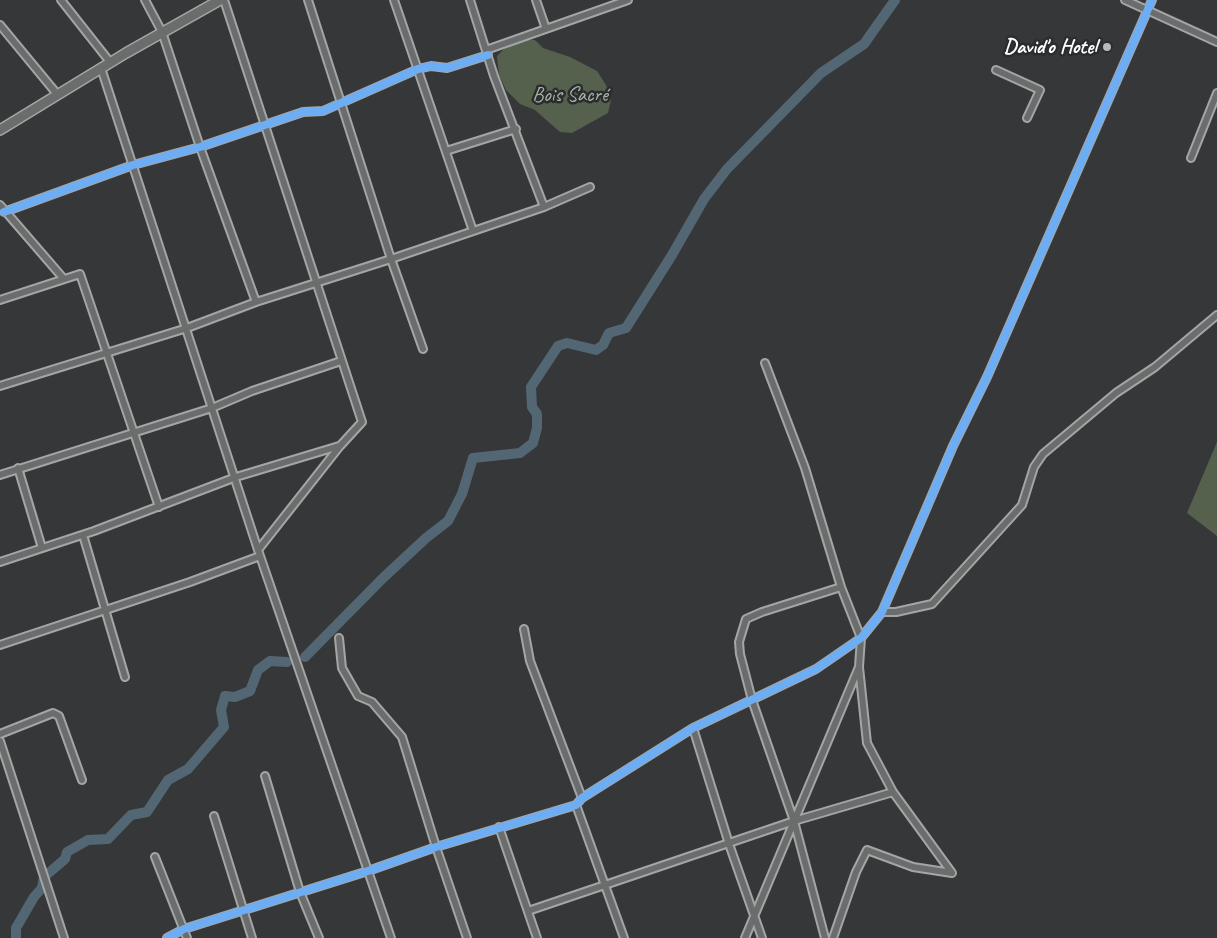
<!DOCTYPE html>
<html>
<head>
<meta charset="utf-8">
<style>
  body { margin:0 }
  canvas { display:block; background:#353739 }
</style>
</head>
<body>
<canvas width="1217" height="938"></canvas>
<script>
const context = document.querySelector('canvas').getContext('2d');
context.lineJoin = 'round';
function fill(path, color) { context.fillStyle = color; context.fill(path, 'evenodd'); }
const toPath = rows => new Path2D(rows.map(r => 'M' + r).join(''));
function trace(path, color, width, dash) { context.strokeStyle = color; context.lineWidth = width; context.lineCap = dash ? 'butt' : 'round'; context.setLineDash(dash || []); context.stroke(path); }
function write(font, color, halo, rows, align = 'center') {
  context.font = font + ' Caveat,sans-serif'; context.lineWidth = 5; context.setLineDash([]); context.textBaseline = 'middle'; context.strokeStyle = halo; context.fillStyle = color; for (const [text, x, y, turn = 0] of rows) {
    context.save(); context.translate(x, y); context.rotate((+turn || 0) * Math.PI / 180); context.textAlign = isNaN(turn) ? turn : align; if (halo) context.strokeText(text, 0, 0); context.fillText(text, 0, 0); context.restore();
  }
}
const green = toPath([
  [526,39,535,40,543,48,570,57,597,71,606,85,611,100,608,113,572,133,560,132,535,110,520,104,506,90,499,75,497,56,504,49],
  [1217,442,1217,536,1187,513]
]);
const river = toPath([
  [305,657,383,578,426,538,448,521,462,494,473,458,520,453,533,443,537,428,537,414,532,407,531,387,558,346,567,343,596,350,603,345,609,333,626,328,672,255,704,199,727,169,821,73,864,44,895,0],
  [16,938,16,928,34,897,42,888,44,877,65,859,67,852,88,840,108,839,131,815,147,812,168,780,188,769,224,727,221,710,225,696,235,697,250,691,258,670,270,661,287,662]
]);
const street = toPath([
  [61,0,110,62],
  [145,0,162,32,200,147,256,302],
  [224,0,362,422,340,446,258,550],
  [308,0,391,259,423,349],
  [394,0,473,231],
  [470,0,494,76,544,207],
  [536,0,546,29],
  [1125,0,1217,42],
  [0,25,57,94],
  [486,50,628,0],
  [101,68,260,556,391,938],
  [996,70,1040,90,1027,118],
  [446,151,516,129],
  [1191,158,1217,93],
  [0,205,63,278],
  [4,212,133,165,200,147,303,112,323,111,418,69,431,66,447,68,488,55],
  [0,300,80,274,159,507],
  [765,363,805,468,841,587,861,638,859,667,867,743,893,792,952,873],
  [0,386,187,328,256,302,391,259,544,207,590,187],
  [18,468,42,548],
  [0,475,212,408,252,391,341,361],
  [83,535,125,677],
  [0,562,94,531,236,477,339,446],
  [882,612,896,612,932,604,1022,505,1034,467,1043,454,1116,393,1155,367,1217,315],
  [524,629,530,661,582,798],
  [339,638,342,668,358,696,372,702,402,737,436,847,467,938],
  [0,645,190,582,260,556],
  [693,728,729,844,762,938],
  [0,734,53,713,59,716,82,780],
  [0,741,64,938],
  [265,776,300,892,319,938],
  [576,805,624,938],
  [214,816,252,938],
  [499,827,537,938],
  [155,857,187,938],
  [528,911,794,821,893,792],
  [167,938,184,929,368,871,436,847,576,805,582,798,693,728,816,669,861,638,882,612,953,446,987,377,1152,0],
  [745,938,859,667],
  [825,938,794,821,752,700,740,654,739,642,746,619,762,612,841,587],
  [833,938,856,872,867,850,913,867,952,873]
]);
const secondary = toPath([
  [0,130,126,53,220,0]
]);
const cycleway = toPath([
  [4,212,133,165,200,147,303,112,323,111,418,69,431,66,447,68,488,55],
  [167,938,184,929,368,871,436,847,576,805,582,798,693,728,816,669,861,638,882,612,953,446,987,377,1152,0]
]);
const markers = [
  [1107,47,5,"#b8b9ba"]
];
const poiNames = [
  ["David'o Hotel",1097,47]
];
const parkNames = [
  ["Bois Sacré",570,95]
];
fill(green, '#56614d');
trace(river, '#536673', 10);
trace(street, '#a4a5a6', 10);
trace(secondary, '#a4a5a6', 12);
trace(street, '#6b6d6d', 6);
trace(secondary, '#6b6d6d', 9);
trace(cycleway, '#6dadf4', 8);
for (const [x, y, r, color] of markers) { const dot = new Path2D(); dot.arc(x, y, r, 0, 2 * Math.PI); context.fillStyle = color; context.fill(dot); trace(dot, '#2a2d2e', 2); }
write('bold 21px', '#fff', '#2a2d2e', poiNames, 'right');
write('21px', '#adb4a8', '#2a2d2e', parkNames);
</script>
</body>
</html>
